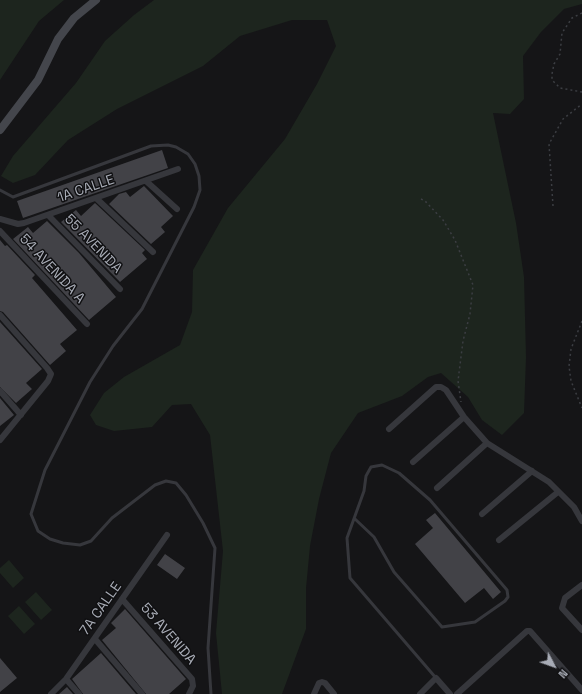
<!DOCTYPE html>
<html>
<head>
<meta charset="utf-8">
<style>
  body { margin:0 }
  #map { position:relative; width:582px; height:694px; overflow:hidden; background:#151517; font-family:"Space Grotesk",sans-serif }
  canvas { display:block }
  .north { position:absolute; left:534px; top:646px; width:40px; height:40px; -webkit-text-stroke:3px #101012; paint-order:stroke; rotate:131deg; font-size:11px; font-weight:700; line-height:16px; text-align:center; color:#a8acb6 }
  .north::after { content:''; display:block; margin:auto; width:14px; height:18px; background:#a8acb6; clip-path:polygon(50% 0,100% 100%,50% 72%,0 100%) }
</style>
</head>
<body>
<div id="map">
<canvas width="582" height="694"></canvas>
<div class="north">N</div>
</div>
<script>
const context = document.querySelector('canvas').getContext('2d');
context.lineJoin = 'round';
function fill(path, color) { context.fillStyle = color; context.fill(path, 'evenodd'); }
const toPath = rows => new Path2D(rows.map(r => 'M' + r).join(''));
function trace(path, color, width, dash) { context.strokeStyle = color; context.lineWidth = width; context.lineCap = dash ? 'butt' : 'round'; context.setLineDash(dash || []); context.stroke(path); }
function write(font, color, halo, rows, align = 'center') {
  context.font = font + ' "Space Grotesk",sans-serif'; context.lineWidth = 3; context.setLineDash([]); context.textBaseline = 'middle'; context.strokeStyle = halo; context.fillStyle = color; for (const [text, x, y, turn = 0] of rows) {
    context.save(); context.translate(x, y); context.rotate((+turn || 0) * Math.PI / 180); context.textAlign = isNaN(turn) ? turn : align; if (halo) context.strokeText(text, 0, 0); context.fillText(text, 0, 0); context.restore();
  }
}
const green = toPath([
  [0,0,64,0,39,21,0,80],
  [154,0,582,0,582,4,564,9,541,32,523,56,524,99,510,114,493,113,516,223,524,277,526,357,524,413,502,435,482,420,468,397,441,373,428,377,402,396,358,413,331,453,319,499,310,546,306,588,306,629,282,694,222,694,216,633,223,551,210,435,191,404,172,405,152,427,114,431,96,425,90,415,104,393,124,377,180,345,192,312,193,270,228,208,285,139,317,84,336,46,327,20,292,20,240,36,203,66,117,109,68,140,35,175,13,183,1,176,13,156,76,83,105,41,134,15],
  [9,560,24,578,13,588,0,573,0,568],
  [36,592,52,610,41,620,25,602],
  [19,606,35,624,24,634,8,616]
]);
const building = toPath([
  [162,150,168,168,23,218,17,201],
  [144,186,173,216,161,227,165,232,151,244,109,204,119,194,126,192,130,197],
  [95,203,145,250,142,253,147,259,120,282,61,222,76,210,81,216],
  [47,221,79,253,116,297,89,320,13,239,28,227,33,233],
  [0,240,5,246,7,245,35,275,32,278,77,330,60,344,66,351,50,365,3,312,0,311],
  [0,322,42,369,26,383,32,389,16,403,0,387],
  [0,398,14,415,0,426],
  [435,513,501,592,493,599,484,588,465,603,415,544,433,528,426,520],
  [165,554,185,568,177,579,157,565],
  [125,609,186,679,169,694,146,694,102,640,116,628,111,623],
  [101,653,136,694,83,694,72,679],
  [0,658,17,678,0,692],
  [67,687,73,694,59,694]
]);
const path = toPath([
  [582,13,572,18,562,33,560,54,554,64,552,74,552,80,560,88,582,92],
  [421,199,425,201,443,220,455,240,473,285,470,314,463,341,458,381,461,402],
  [553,206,549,144,563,119,582,104],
  [582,321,571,349,569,366,571,381,582,408]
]);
const service = toPath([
  [0,190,13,197,151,146,168,145,176,147,188,154,195,164,199,176,200,190,194,207,142,309,113,346,90,382,45,470,31,514,38,531,50,539,63,543,80,545,91,541,112,518,155,485,166,481,176,483,186,495,203,523,215,548,208,648,211,694],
  [355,519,374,537,394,572,442,627,475,622,505,601,508,597,507,590,430,500,399,473,382,465,371,467,366,476,364,491,347,538,350,578,436,678]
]);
const minor = toPath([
  [146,181,177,209],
  [96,198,153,252],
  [48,215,120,289],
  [0,219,18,224,24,223,178,169],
  [0,231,87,324],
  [0,315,47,368,51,374,48,381,0,440],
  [0,391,21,415],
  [389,429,436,387,441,387,446,390,464,417,487,443,549,482,574,507,582,521],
  [413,462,464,417],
  [437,488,487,443],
  [482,514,532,471],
  [499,540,558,492],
  [582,585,565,598,562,608,582,630],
  [122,599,192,679,193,686,189,694],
  [95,639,142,694],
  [66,679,79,694],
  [51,694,66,679,167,535],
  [314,694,319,683,322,682,325,683,334,694],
  [420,694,436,678,450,694],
  [457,694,527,631,530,631,582,690]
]);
const secondary = toPath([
  [0,130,38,80,58,39,74,18,96,0]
]);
const streetNames = [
  ["1A CALLE",86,189,-19],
  ["55 AVENIDA",93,244,46],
  ["54 AVENIDA A",52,269,47],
  ["7A CALLE",101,609,-55],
  ["53 AVENIDA",168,634,49]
];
fill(green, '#1d251e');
fill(building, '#424247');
trace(path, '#3c3e43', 1.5, [2, 3]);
trace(service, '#36373c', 3);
trace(minor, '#36373c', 6);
trace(secondary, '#44464c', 8);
write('14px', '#a8acb6', '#101012', streetNames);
</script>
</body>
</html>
